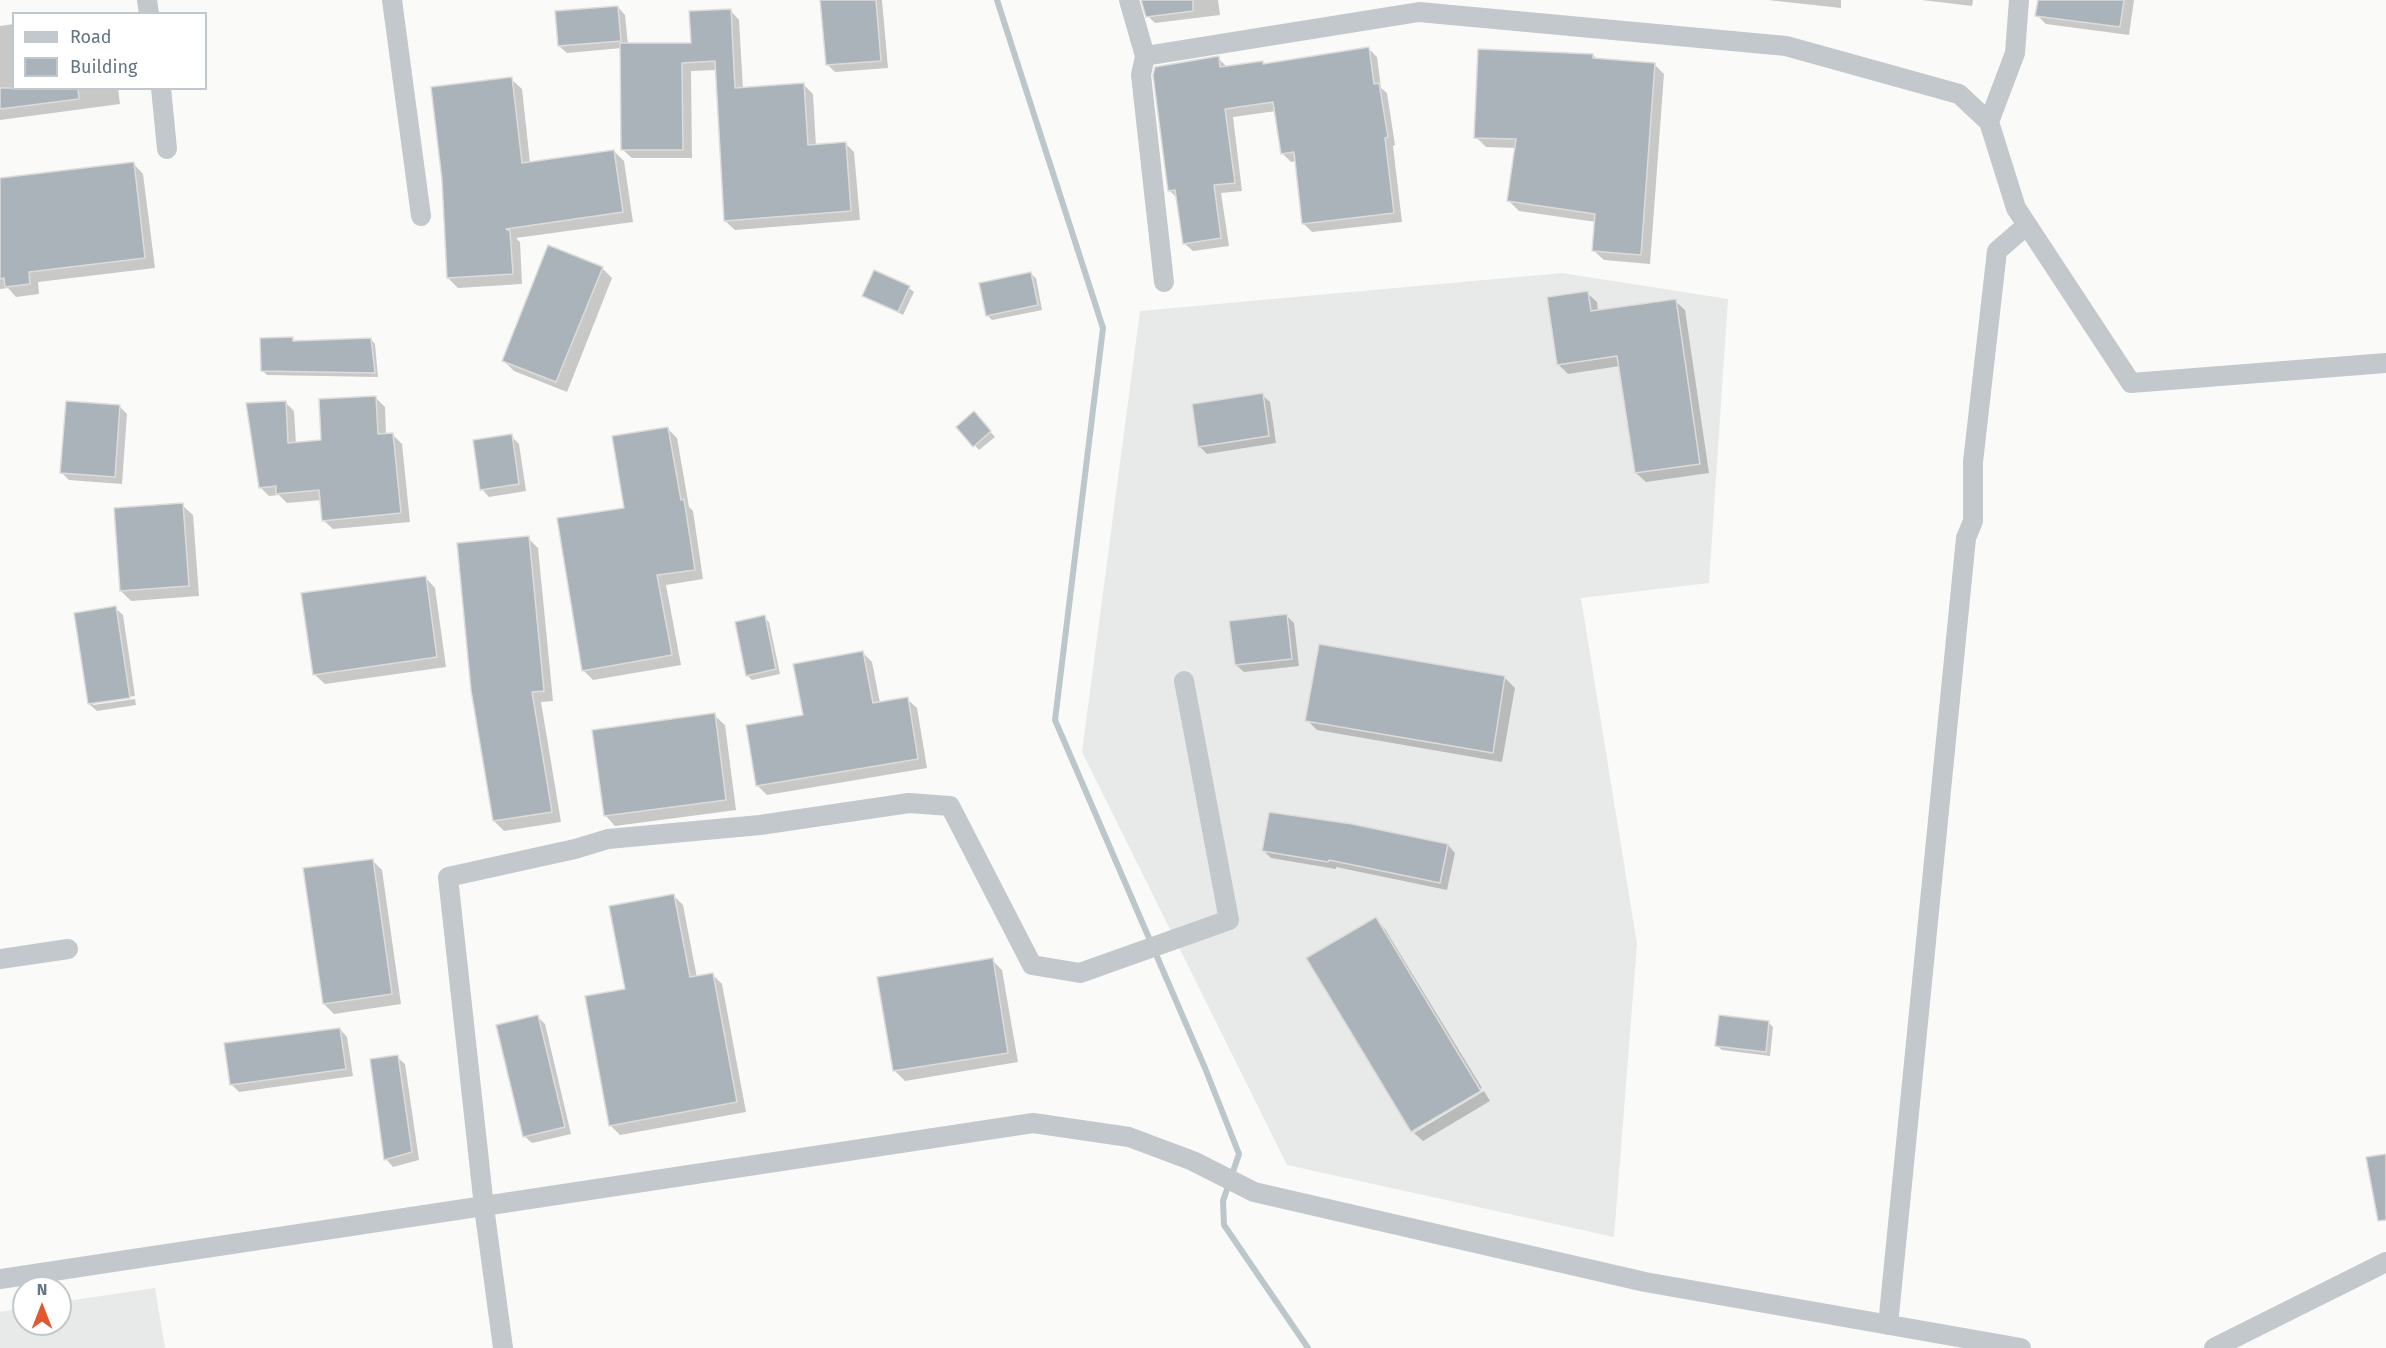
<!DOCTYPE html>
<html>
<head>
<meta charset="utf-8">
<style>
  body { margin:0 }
  #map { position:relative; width:2386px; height:1348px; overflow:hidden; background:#fafaf8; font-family:"Fira Sans",sans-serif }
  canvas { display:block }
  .legend { position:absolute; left:12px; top:12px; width:195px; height:78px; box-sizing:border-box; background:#fff; border:2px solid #c1c8cd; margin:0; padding:8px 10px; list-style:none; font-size:18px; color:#657683 }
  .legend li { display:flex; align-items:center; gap:12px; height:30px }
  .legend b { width:30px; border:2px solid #c1c8cd }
  .north { position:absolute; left:12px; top:1276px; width:60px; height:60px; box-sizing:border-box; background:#fff; border:2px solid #c1c8cd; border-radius:50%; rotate:0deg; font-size:16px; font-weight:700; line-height:24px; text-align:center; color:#657683 }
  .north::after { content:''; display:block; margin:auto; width:21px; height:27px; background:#e4572e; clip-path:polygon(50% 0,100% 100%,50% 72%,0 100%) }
</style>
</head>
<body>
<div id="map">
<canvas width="2386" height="1348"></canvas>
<ul class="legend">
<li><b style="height:8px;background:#c3c8cc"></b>Road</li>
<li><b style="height:16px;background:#aab3b9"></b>Building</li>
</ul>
<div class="north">N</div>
</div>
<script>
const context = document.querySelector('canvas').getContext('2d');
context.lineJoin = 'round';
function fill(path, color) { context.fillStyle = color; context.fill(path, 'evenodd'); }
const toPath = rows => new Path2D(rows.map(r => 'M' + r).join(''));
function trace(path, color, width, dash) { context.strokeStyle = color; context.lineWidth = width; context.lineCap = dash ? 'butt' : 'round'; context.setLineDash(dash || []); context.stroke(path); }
const built = toPath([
  [1562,273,1728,299,1709,583,1581,598,1637,944,1614,1237,1287,1165,1082,752,1140,311],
  [155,1288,165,1348,0,1348,0,1312,24,1308,24,1324,60,1324,60,1302]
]);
const shadow = toPath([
  [822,0,882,0,888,68,835,72,827,64],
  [1143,0,1218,0,1220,15,1155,23,1148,16],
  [1768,0,1841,0,1841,8],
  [1922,0,1973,0,1972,6],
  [2039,0,2134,0,2129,35,2046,24,2037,15],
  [618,7,625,15,628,45,692,45,730,10,739,20,743,89,804,85,813,94,816,146,845,143,854,152,860,220,735,230,725,221,717,70,691,71,692,158,632,158,622,149,622,48,567,53,559,46],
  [14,24,14,88,118,88,120,104,0,120,0,26],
  [1369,49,1377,57,1381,88,1387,93,1395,145,1393,146,1402,222,1312,232,1303,223,1296,161,1291,162,1283,154,1276,111,1233,117,1242,191,1221,193,1229,246,1193,251,1184,243,1177,198,1169,190,1218,58,1227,67,1262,62,1265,65],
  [1593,55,1598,60,1654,64,1664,74,1650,264,1604,260,1594,251,1596,222,1519,211,1509,201,1517,148,1486,147,1476,137],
  [511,79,522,89,530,163,614,151,624,161,633,222,516,238,520,242,522,284,458,288,448,278],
  [133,163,143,174,155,268,38,282,39,294,16,297,8,288,0,289,0,179],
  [602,268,612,278,567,392,514,371,504,361],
  [1031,274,1036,278,1042,310,992,320,988,316,981,284],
  [909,288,914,292,903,315,864,295],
  [1587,293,1597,302,1598,312,1675,301,1685,310,1709,473,1646,482,1636,473,1620,366,1568,374,1558,364],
  [292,339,296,343,371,339,375,344,378,377,267,375,263,371],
  [1262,395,1270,402,1276,443,1207,454,1199,446],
  [375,397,385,407,386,435,392,434,402,444,410,522,333,529,323,520,321,500,287,503,279,495,269,496,260,487,285,402,294,411,296,444,322,441],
  [119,406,127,414,122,484,69,480,62,473],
  [978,418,995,437,979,450,958,427],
  [668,429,677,438,689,507,693,511,703,579,666,585,681,665,593,680,583,670,626,510],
  [511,436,519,444,526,491,489,497,482,489],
  [182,505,193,515,199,596,131,601,121,591],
  [528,538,538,548,553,701,541,702,561,822,504,831,494,821],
  [425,577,435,588,446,667,325,684,314,674],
  [115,608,123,615,135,696,93,702,93,705,135,699,136,705,97,711,89,704],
  [1287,616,1294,623,1299,666,1244,672,1236,665],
  [764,617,769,622,780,674,752,680,747,675],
  [1320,646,1505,678,1515,688,1502,762,1317,730,1307,720],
  [862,652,872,662,880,703,907,699,917,708,927,768,767,795,758,786,748,726,805,716],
  [714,715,725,725,736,810,615,826,605,815],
  [1448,845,1455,853,1447,890,1336,867,1336,869,1271,858,1264,851],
  [372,860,382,870,401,1004,334,1014,324,1004],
  [674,896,683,905,697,978,713,975,722,984,746,1112,620,1135,610,1125,627,990],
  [1375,919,1385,929,1482,1088,1413,1132,1308,959],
  [992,960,1002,970,1018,1062,905,1081,895,1071],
  [538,1017,545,1024,571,1134,532,1143,524,1136],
  [1769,1023,1773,1027,1770,1056,1722,1050,1717,1046],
  [340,1029,347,1037,353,1076,239,1092,231,1084],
  [397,1057,405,1064,419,1160,393,1167,386,1159],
  [1484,1091,1490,1101,1423,1141,1414,1133]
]);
const stream = toPath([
  [997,0,1103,328,1055,720,1205,1068,1239,1154,1223,1201,1224,1225,1308,1348]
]);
const building = toPath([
  [820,0,876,0,881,61,826,65,820,0],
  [1141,0,1193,0,1193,11,1146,17,1141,0],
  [2038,0,2124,0,2120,27,2035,16,2038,0],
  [618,6,621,41,558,46,555,11,618,6],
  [731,9,735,88,804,83,808,145,846,142,851,211,724,221,715,61,682,63,683,150,621,150,620,43,691,43,689,11,731,9],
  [1369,47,1374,84,1379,83,1388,137,1385,138,1394,213,1302,224,1294,152,1281,154,1273,102,1225,109,1235,183,1214,185,1221,238,1183,244,1175,190,1168,191,1153,75,1155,67,1219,56,1220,67,1263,61,1263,64,1369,47],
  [1478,49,1593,54,1593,58,1655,63,1641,255,1592,251,1595,214,1507,201,1516,139,1474,138,1478,49],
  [512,77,522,163,614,150,623,212,506,229,510,231,513,274,447,278,442,180,431,87,512,77],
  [0,88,78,88,79,99,0,109,0,88],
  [134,162,145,258,29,272,30,284,5,287,4,278,0,279,0,178,134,162],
  [548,245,603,267,556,382,502,361,548,245],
  [874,270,910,286,898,312,862,296,874,270],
  [1031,272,1038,305,986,316,979,283,1031,272],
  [1588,291,1591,311,1676,299,1700,464,1635,473,1617,356,1557,365,1547,297,1588,291],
  [293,337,293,341,371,338,375,373,261,371,260,338,293,337],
  [1263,393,1269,436,1198,447,1192,404,1263,393],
  [376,396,378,434,393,433,401,513,322,521,319,490,276,494,276,486,259,488,246,403,286,401,288,443,321,440,319,399,376,396],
  [66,401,120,405,115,477,60,473,66,401],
  [974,411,991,431,973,447,956,427,974,411],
  [668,427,681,500,684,499,695,570,657,575,672,655,582,671,557,518,624,508,612,436,668,427],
  [512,434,519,484,480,490,473,440,512,434],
  [183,503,189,586,120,591,114,508,183,503],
  [529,536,544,691,532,692,552,812,493,821,471,690,457,543,529,536],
  [426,576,437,657,313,675,301,593,426,576],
  [116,606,130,698,88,704,74,613,116,606],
  [1287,614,1292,659,1235,665,1229,621,1287,614],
  [765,615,776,669,746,676,735,622,765,615],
  [1319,644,1505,676,1493,753,1305,721,1319,644],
  [863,651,873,703,908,697,918,759,756,786,746,725,803,715,793,664,863,651],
  [715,713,726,800,604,816,592,730,715,713],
  [1269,812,1352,824,1448,844,1440,883,1329,860,1328,862,1262,851,1269,812],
  [373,859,392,994,323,1004,303,868,373,859],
  [674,894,690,977,713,973,737,1102,609,1126,585,996,625,989,609,906,674,894],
  [1376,917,1481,1091,1411,1132,1306,958,1376,917],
  [993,958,1008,1053,893,1071,877,977,993,958],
  [538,1015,565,1127,523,1137,496,1025,538,1015],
  [1719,1015,1769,1021,1766,1052,1715,1046,1719,1015],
  [340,1028,346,1069,230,1085,224,1043,340,1028],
  [398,1055,412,1152,384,1160,370,1059,398,1055],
  [2386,1154,2386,1220,2378,1221,2366,1157,2386,1154]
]);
const minor = toPath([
  [147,0,149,14],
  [392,0,421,216],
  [1129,0,1145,56,1141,75,1164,282],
  [1145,56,1419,12,1786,46,1959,94,1989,122,2016,208,2131,383,2386,363],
  [161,88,167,149],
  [1989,122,2015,53,2019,0],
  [0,959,68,949],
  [0,1279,1033,1123,1129,1137,1193,1161,1254,1192,1645,1282,2021,1348],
  [1888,1325,1966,538,1973,521,1973,462,1997,251,2027,225],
  [503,1348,484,1207,448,877,575,849,608,839,760,825,909,803,950,806,1032,965,1080,973,1229,920,1184,681],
  [2214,1348,2386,1262]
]);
fill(built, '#e8e9e9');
fill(shadow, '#0003');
trace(stream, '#bbc7cb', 6);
fill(building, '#aab3b9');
trace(building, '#dcdcda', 1.5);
trace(minor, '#c3c8cc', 20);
</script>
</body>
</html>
